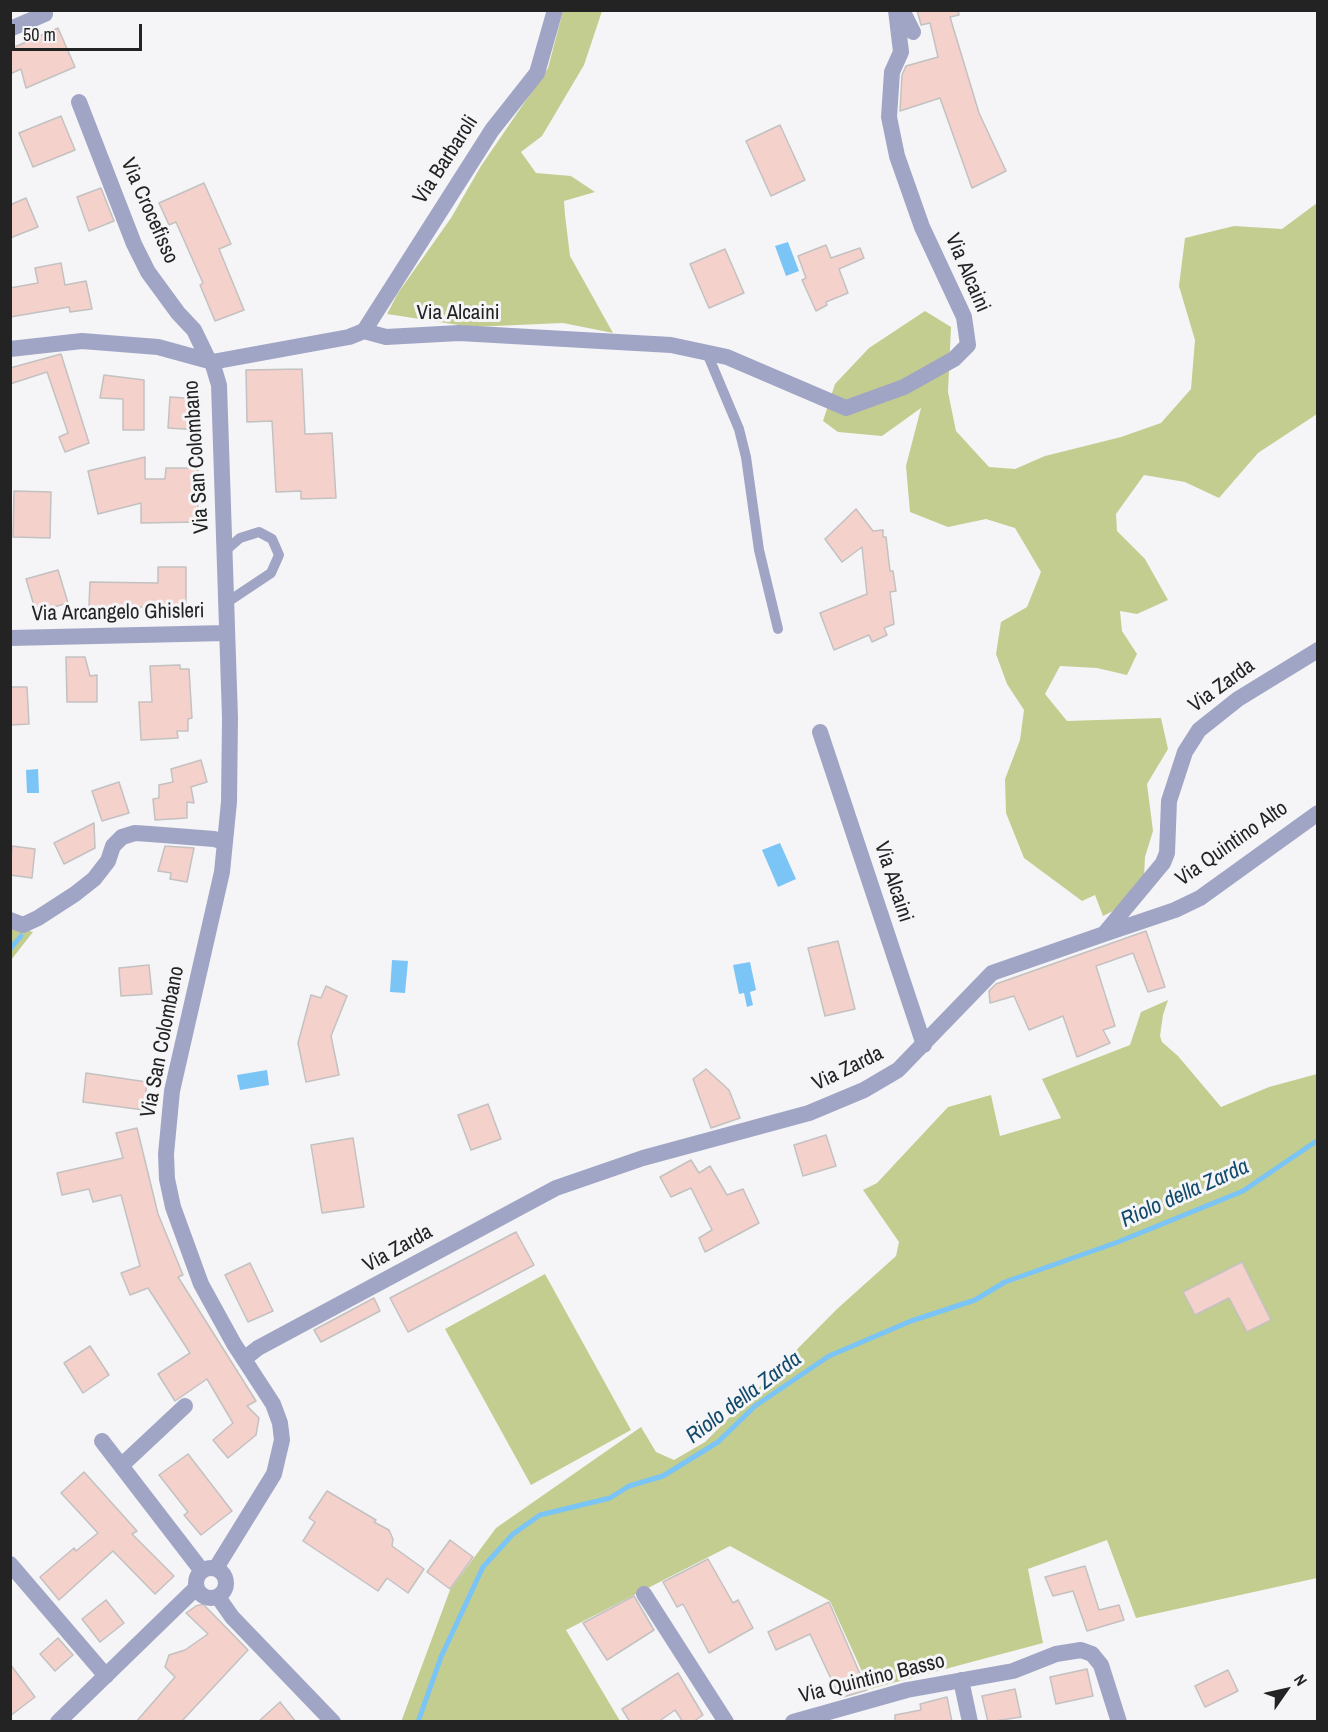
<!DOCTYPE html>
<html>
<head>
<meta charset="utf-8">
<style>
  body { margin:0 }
  #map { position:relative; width:1328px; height:1732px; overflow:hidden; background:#f5f5f7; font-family:"Archivo Narrow",sans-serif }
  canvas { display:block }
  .frame { position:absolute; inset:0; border:12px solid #232324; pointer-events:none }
  .north { position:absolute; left:1256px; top:1660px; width:60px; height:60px; -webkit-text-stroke:4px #f5f5f7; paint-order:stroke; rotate:56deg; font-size:16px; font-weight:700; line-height:24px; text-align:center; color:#232324 }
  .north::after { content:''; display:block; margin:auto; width:21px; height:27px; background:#232324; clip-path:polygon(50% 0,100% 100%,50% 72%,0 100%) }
  .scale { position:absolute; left:12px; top:24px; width:130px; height:27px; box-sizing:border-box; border:3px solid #232324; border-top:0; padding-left:8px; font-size:18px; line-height:21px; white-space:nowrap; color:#232324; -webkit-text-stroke:4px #f5f5f7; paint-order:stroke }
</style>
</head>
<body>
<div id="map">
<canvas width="1328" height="1732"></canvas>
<div class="frame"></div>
<div class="north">N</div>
<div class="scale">50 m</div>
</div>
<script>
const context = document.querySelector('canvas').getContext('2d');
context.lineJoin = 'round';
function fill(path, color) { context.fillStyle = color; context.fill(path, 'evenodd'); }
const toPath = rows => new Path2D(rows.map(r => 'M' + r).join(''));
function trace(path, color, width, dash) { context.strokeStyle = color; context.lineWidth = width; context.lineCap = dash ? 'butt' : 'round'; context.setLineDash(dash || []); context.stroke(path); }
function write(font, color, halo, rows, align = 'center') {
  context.font = font + ' "Archivo Narrow",sans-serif'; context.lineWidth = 6; context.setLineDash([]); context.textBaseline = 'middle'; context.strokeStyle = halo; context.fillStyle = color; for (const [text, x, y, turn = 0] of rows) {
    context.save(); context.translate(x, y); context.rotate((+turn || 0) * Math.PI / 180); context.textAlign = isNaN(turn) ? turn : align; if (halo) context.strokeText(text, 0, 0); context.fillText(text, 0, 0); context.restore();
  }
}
const green = toPath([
  [563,11,602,11,584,65,542,136,521,152,536,173,571,176,595,192,564,201,565,215,570,256,613,333,563,323,472,327,387,314,398,293,451,218,481,166,548,68],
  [1317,203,1317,414,1258,453,1219,498,1185,482,1144,475,1116,514,1117,531,1145,559,1168,600,1137,614,1120,611,1122,631,1137,654,1127,675,1097,668,1060,666,1045,694,1067,721,1161,718,1168,749,1147,784,1153,831,1145,857,1143,896,1103,916,1095,895,1082,901,1024,858,1006,813,1005,779,1020,740,1024,710,1007,684,996,654,1001,622,1027,607,1041,572,1015,528,986,519,948,527,910,512,906,466,921,408,882,436,838,432,823,421,835,384,869,348,925,311,951,327,948,392,956,431,989,467,1015,469,1045,456,1121,437,1161,423,1191,389,1195,340,1179,286,1185,238,1234,226,1282,229],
  [11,925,33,932,11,960],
  [1168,1000,1163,1015,1160,1036,1162,1042,1178,1056,1221,1107,1269,1087,1317,1074,1317,1578,1136,1618,1107,1540,1028,1569,1043,1643,870,1689,830,1601,730,1546,566,1630,620,1721,401,1722,450,1590,496,1528,641,1427,656,1452,674,1460,705,1442,837,1309,896,1256,899,1242,863,1190,877,1183,948,1107,991,1095,1000,1136,1061,1118,1042,1079,1130,1045,1141,1012],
  [545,1274,631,1430,531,1485,445,1329]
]);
const water = toPath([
  [788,242,799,271,786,276,775,246],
  [38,769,39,793,27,793,26,770],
  [780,843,796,879,778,887,762,850],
  [392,960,408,961,405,993,390,992],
  [750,962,756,990,750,992,753,1005,747,1007,744,993,739,994,733,965],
  [267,1070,269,1085,240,1090,237,1075]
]);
const stream = toPath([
  [10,949,21,936],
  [418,1722,441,1657,483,1567,513,1534,540,1515,610,1498,629,1486,663,1476,718,1442,755,1406,829,1356,911,1321,975,1300,1005,1282,1118,1242,1243,1191,1318,1140]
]);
const building = toPath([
  [917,10,958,10,959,15,950,17,979,113,1006,171,972,188,940,98,900,111,902,75,906,66,938,57,930,23,921,25,917,10],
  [58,28,75,67,26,88,21,69,10,74,10,49,58,28],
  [61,116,75,150,33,167,19,133,61,116],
  [780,125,805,180,771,196,746,141,780,125],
  [204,183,231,244,219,249,244,310,215,321,200,285,203,283,176,222,169,225,159,203,204,183],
  [101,188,114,221,89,231,77,197,101,188],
  [26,198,38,227,10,238,10,205,26,198],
  [826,245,831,258,860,248,864,258,839,269,848,293,826,302,827,305,816,311,802,280,806,278,798,256,826,245],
  [725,249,744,293,709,308,690,264,725,249],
  [61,263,65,285,86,281,92,309,70,312,69,307,10,317,10,288,38,283,35,268,61,263],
  [61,354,89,443,65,452,59,437,68,433,47,372,10,384,10,368,61,354],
  [302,369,305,434,332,433,336,498,301,499,301,491,276,492,272,421,247,422,246,370,302,369],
  [104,375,144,380,144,430,123,430,123,399,100,398,104,375],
  [170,397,201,399,199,430,168,428,170,397],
  [145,457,145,479,165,479,166,468,198,468,198,522,141,523,141,503,98,514,88,471,145,457],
  [14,491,51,492,50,538,13,537,14,491],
  [856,509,873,531,883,530,883,537,886,537,890,571,893,571,896,591,890,592,894,624,884,628,887,635,872,642,869,635,834,650,820,613,867,594,862,547,842,562,825,539,856,509],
  [158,567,186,567,186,608,89,606,90,582,158,583,158,567],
  [58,570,68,603,36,612,26,579,58,570],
  [66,657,85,657,90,676,97,675,97,702,67,702,66,657],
  [180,665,180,669,189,669,192,718,188,719,188,731,177,731,178,738,141,740,139,702,152,702,150,666,180,665],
  [10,687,27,687,29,724,10,725,10,687],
  [201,760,207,782,191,787,194,803,187,802,187,818,155,820,153,799,159,798,159,785,173,782,171,769,201,760],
  [119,782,129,813,102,821,92,791,119,782],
  [94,823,95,848,64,864,54,843,94,823],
  [12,846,35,849,32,878,10,875,12,846],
  [165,846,194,848,187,882,170,879,171,873,158,871,165,846],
  [1146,931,1165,987,1148,992,1133,953,1096,966,1115,1026,1103,1030,1110,1043,1077,1057,1063,1016,1029,1030,1014,996,990,1003,989,991,996,984,1146,931],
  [838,941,855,1009,825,1016,808,948,838,941],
  [149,965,152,994,121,996,119,968,149,965],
  [326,986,347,996,331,1036,339,1075,306,1082,298,1043,311,995,321,998,326,986],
  [706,1069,729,1090,740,1118,711,1128,693,1079,706,1069],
  [86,1073,147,1082,144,1110,83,1102,86,1073],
  [488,1104,501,1139,471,1150,458,1115,488,1104],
  [137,1128,158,1214,183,1275,178,1277,256,1401,247,1406,259,1418,256,1435,228,1458,213,1440,233,1423,207,1379,175,1401,158,1374,190,1353,148,1288,130,1295,121,1273,140,1266,121,1195,93,1202,89,1189,62,1195,57,1173,123,1158,116,1133,137,1128],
  [826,1135,836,1166,803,1176,794,1145,826,1135],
  [353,1138,364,1207,322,1213,311,1145,353,1138],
  [691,1160,699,1173,710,1166,727,1195,743,1189,759,1223,705,1252,699,1238,712,1230,691,1188,671,1197,660,1177,691,1160],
  [516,1232,534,1265,408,1332,390,1298,516,1232],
  [1242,1262,1271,1320,1247,1332,1229,1298,1195,1315,1183,1292,1242,1262],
  [250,1263,273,1311,248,1322,225,1275,250,1263],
  [374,1298,380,1311,321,1342,314,1330,374,1298],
  [90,1346,109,1375,83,1393,64,1363,90,1346],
  [188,1454,232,1511,201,1535,184,1515,188,1512,159,1475,188,1454],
  [84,1472,137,1531,132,1534,174,1576,155,1594,113,1551,59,1600,40,1577,74,1548,76,1551,98,1533,61,1493,84,1472],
  [327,1491,376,1520,374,1522,389,1530,393,1539,392,1546,424,1569,408,1593,387,1578,378,1591,303,1541,315,1522,309,1518,327,1491],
  [450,1540,473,1557,450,1589,427,1572,450,1540],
  [708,1559,733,1603,738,1600,753,1628,709,1653,683,1604,677,1607,663,1582,708,1559],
  [1085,1566,1099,1610,1119,1605,1124,1620,1087,1631,1073,1591,1053,1596,1045,1577,1085,1566],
  [634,1596,654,1630,607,1660,583,1623,634,1596],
  [106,1600,124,1623,100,1642,82,1619,106,1600],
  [829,1602,867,1690,840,1698,810,1634,776,1650,768,1632,829,1602],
  [203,1604,248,1650,181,1722,136,1722,175,1677,165,1667,169,1655,185,1650,208,1634,186,1613,196,1606,203,1604],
  [58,1638,73,1655,55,1671,40,1654,58,1638],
  [10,1664,35,1697,10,1716,10,1664],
  [1087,1669,1093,1696,1056,1704,1050,1677,1087,1669],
  [1228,1670,1238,1691,1205,1707,1195,1686,1228,1670],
  [678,1673,703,1715,693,1722,683,1722,675,1710,658,1722,630,1722,622,1709,678,1673],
  [1015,1689,1021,1717,988,1722,982,1696,1015,1689],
  [947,1697,952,1722,895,1722,895,1715,921,1710,920,1704,947,1697],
  [280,1702,296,1722,258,1722,280,1702]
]);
const service = toPath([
  [707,353,739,429,746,457,759,550,778,629],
  [225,551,240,538,259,532,272,539,279,555,271,573,226,603]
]);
const minor = toPath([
  [902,10,913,32],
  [10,29,45,14],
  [79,102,134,244,148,272,178,313,194,330,209,361,212,362,219,385,230,718,229,802,222,872,172,1091,166,1154,167,1179,173,1207,201,1284,234,1344,273,1404,280,1423,282,1440,274,1474,216,1568],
  [364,331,492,130,537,73,555,10],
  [10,349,82,341,158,347,209,361],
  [212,362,349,337,364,331,386,337,459,333,671,345,727,357,846,408,904,387,954,359,968,345,964,317,922,227,897,156,889,117,892,72,901,52,896,10],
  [10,638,226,633],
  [820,732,924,1045],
  [10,920,23,925,38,918,75,894,94,879,108,861,113,846,122,837,135,833,150,834,214,839,225,842],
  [1104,934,1175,910,1200,898,1318,813],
  [244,1359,258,1348,556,1188,643,1158,809,1113,864,1090,898,1070,992,973,1104,934,1163,863,1167,853,1169,801,1185,752,1199,730,1238,699,1318,650],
  [102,1441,202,1571],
  [122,1465,185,1406],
  [10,1564,106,1676],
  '196 1583a15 15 0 1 1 30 0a15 15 0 1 1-30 0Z',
  [644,1594,726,1722],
  [218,1597,232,1617,333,1722],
  [961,1680,970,1722],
  [58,1722,196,1588],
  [793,1722,907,1690,1013,1671,1056,1654,1081,1650,1092,1654,1101,1665,1119,1722]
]);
const streetNames = [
  ["Via Barbaroli",446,160,-57],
  ["Via Crocefisso",149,211,66],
  ["Via Alcaini",967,273,67],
  ["Via Alcaini",458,313],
  ["Via San Colombano",197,457,-94],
  ["Via Arcangelo Ghisleri",118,613,-1],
  ["Via Zarda",1222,686,-36],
  ["Via Quintino Alto",1232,844,-35],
  ["Via Alcaini",893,882,72],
  ["Via San Colombano",163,1042,-79],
  ["Via Zarda",848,1069,-26],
  ["Via Zarda",398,1249,-29],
  ["Via Quintino Basso",872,1679,-14]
];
const waterNames = [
  ["Riolo della Zarda",1185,1194,-24],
  ["Riolo della Zarda",744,1398,-37]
];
fill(green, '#c3cd8f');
fill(water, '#7bc4f6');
trace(stream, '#7bc4f6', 5);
fill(building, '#f5d1cb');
trace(building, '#c3c1c1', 1.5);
trace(service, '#a1a5c5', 10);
trace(minor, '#a1a5c5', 16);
write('21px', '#232324', '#f5f5f7', streetNames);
write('italic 22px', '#11496b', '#f5f5f7', waterNames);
</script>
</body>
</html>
